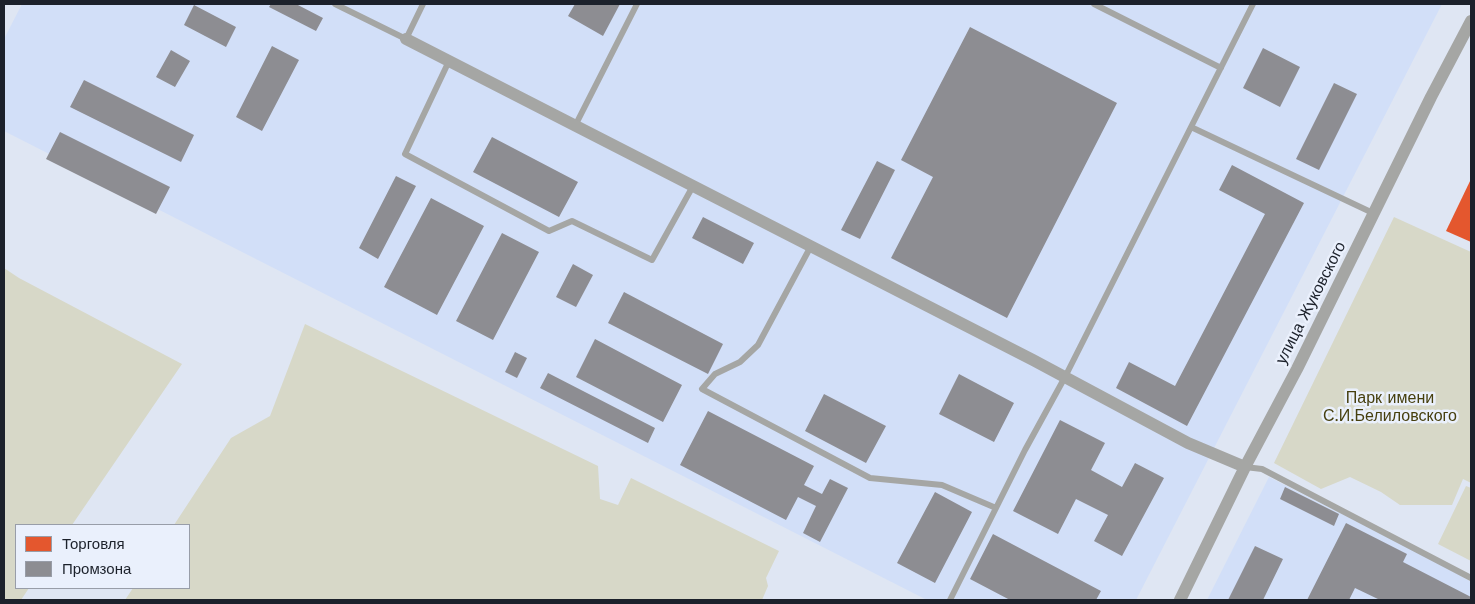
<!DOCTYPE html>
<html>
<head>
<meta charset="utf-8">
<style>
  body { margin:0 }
  #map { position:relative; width:1475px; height:604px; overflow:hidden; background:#dfe6f3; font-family:"Work Sans",sans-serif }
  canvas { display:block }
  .frame { position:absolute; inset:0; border:5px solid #1c212b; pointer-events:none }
  .legend { position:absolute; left:15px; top:524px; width:175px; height:65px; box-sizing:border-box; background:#eaf0fc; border:1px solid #989da8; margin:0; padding:6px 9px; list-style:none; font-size:15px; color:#1c212b }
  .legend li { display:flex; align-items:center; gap:10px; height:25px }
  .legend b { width:25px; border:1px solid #989da8 }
</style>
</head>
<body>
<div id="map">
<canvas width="1475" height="604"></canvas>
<div class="frame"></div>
<ul class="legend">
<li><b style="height:14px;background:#e4572e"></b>Торговля</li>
<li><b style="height:14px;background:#8d8d92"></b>Промзона</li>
</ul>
</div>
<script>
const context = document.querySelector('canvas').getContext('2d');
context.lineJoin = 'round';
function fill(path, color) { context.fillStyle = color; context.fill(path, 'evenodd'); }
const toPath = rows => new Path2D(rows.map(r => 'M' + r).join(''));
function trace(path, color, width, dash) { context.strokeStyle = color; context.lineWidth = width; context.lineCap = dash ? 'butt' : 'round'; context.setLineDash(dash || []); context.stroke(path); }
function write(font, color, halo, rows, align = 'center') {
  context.font = font + ' "Work Sans",sans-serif'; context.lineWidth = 5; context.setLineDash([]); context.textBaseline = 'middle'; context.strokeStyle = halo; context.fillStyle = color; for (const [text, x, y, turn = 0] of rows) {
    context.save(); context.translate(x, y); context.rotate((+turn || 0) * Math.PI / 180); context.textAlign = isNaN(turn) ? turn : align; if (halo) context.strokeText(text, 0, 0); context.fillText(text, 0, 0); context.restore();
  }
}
const built = toPath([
  [22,4,1442,4,1136,600,927,600,4,131,4,39],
  [1269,477,1444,566,1471,582,1471,600,1207,600]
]);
const green = toPath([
  [1394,217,1471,252,1471,483,1463,479,1452,505,1400,505,1381,492,1350,477,1321,489,1274,463],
  [4,268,19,278,182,364,72,525,16,525,16,588,29,588,21,600,4,600],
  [305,324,598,466,600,499,618,505,631,478,779,551,766,578,768,586,762,600,125,600,133,588,189,588,189,525,174,525,231,438,270,416],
  [1466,486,1471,488,1471,561,1438,544]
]);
const shops = toPath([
  [1471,179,1471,242,1446,231]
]);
const industry = toPath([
  [271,4,296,4,323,18,316,31,269,7],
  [575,4,620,4,603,36,568,16],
  [194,5,236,27,226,47,184,25],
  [970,27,1117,103,1007,318,891,258,933,177,901,160],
  [272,46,299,60,262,131,236,117],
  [1263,48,1300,67,1280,107,1243,88],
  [171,50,190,61,175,87,156,77],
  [84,80,194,135,181,162,70,107],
  [1334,83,1357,94,1319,170,1296,159],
  [60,132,170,187,156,214,46,159],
  [492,137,578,182,559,217,473,172],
  [877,161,895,170,860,239,841,230],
  [1232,165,1304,203,1187,426,1116,388,1129,362,1175,386,1265,214,1219,190],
  [396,176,416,186,378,259,359,248],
  [431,198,484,226,437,315,384,287],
  [703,217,754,243,743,264,692,238],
  [502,233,539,252,493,340,456,321],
  [573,264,593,275,576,307,556,297],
  [624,292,723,344,708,374,608,323],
  [595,339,682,385,663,422,576,377],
  [515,352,527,358,517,378,505,372],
  [548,373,655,428,648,443,540,388],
  [959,374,1014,403,994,442,939,414],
  [824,394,886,426,866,463,805,431],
  [708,411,814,466,804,485,822,494,830,479,848,488,820,542,803,533,816,506,798,497,786,520,680,465],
  [1060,420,1105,443,1091,470,1122,487,1135,463,1164,478,1122,556,1094,541,1108,515,1076,499,1058,534,1013,511],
  [1285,487,1339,514,1334,526,1280,499],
  [935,492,972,512,935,583,897,563],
  [1346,523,1407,554,1403,562,1471,597,1471,600,1380,600,1355,588,1349,600,1307,600],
  [993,534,1101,591,1096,600,1010,600,970,579],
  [1255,546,1283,559,1263,600,1228,600]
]);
const service = toPath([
  [335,4,406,39,423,4],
  [1094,4,1221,68],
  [449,61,405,154,549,231,572,221,652,260,693,186],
  [575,126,637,4],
  [1191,127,1375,214],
  [811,246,758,345,740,362,715,374,702,389,870,478,942,485,996,508],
  [1245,467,1262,469,1471,578],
  [950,600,1025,450,1065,377,1253,4]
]);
const minor = toPath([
  [406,39,1033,360,1188,443,1245,467],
  [1180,600,1245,467,1297,369,1431,97,1471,21]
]);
const streetNames = [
  ["улица Жуковского",1311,303,-63]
];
const parkNames = [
  ["Парк имени",1390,398],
  ["С.И.Белиловского",1390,416]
];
fill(built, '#d2dff8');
fill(green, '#d7d8c8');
fill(shops, '#e4572e');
fill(industry, '#8d8d92');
trace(service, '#a5a6a4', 6);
trace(minor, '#a5a6a4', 12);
write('16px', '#1c212b', '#eaf0fc', streetNames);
write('16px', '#463f0e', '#eaf0fc', parkNames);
</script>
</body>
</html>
